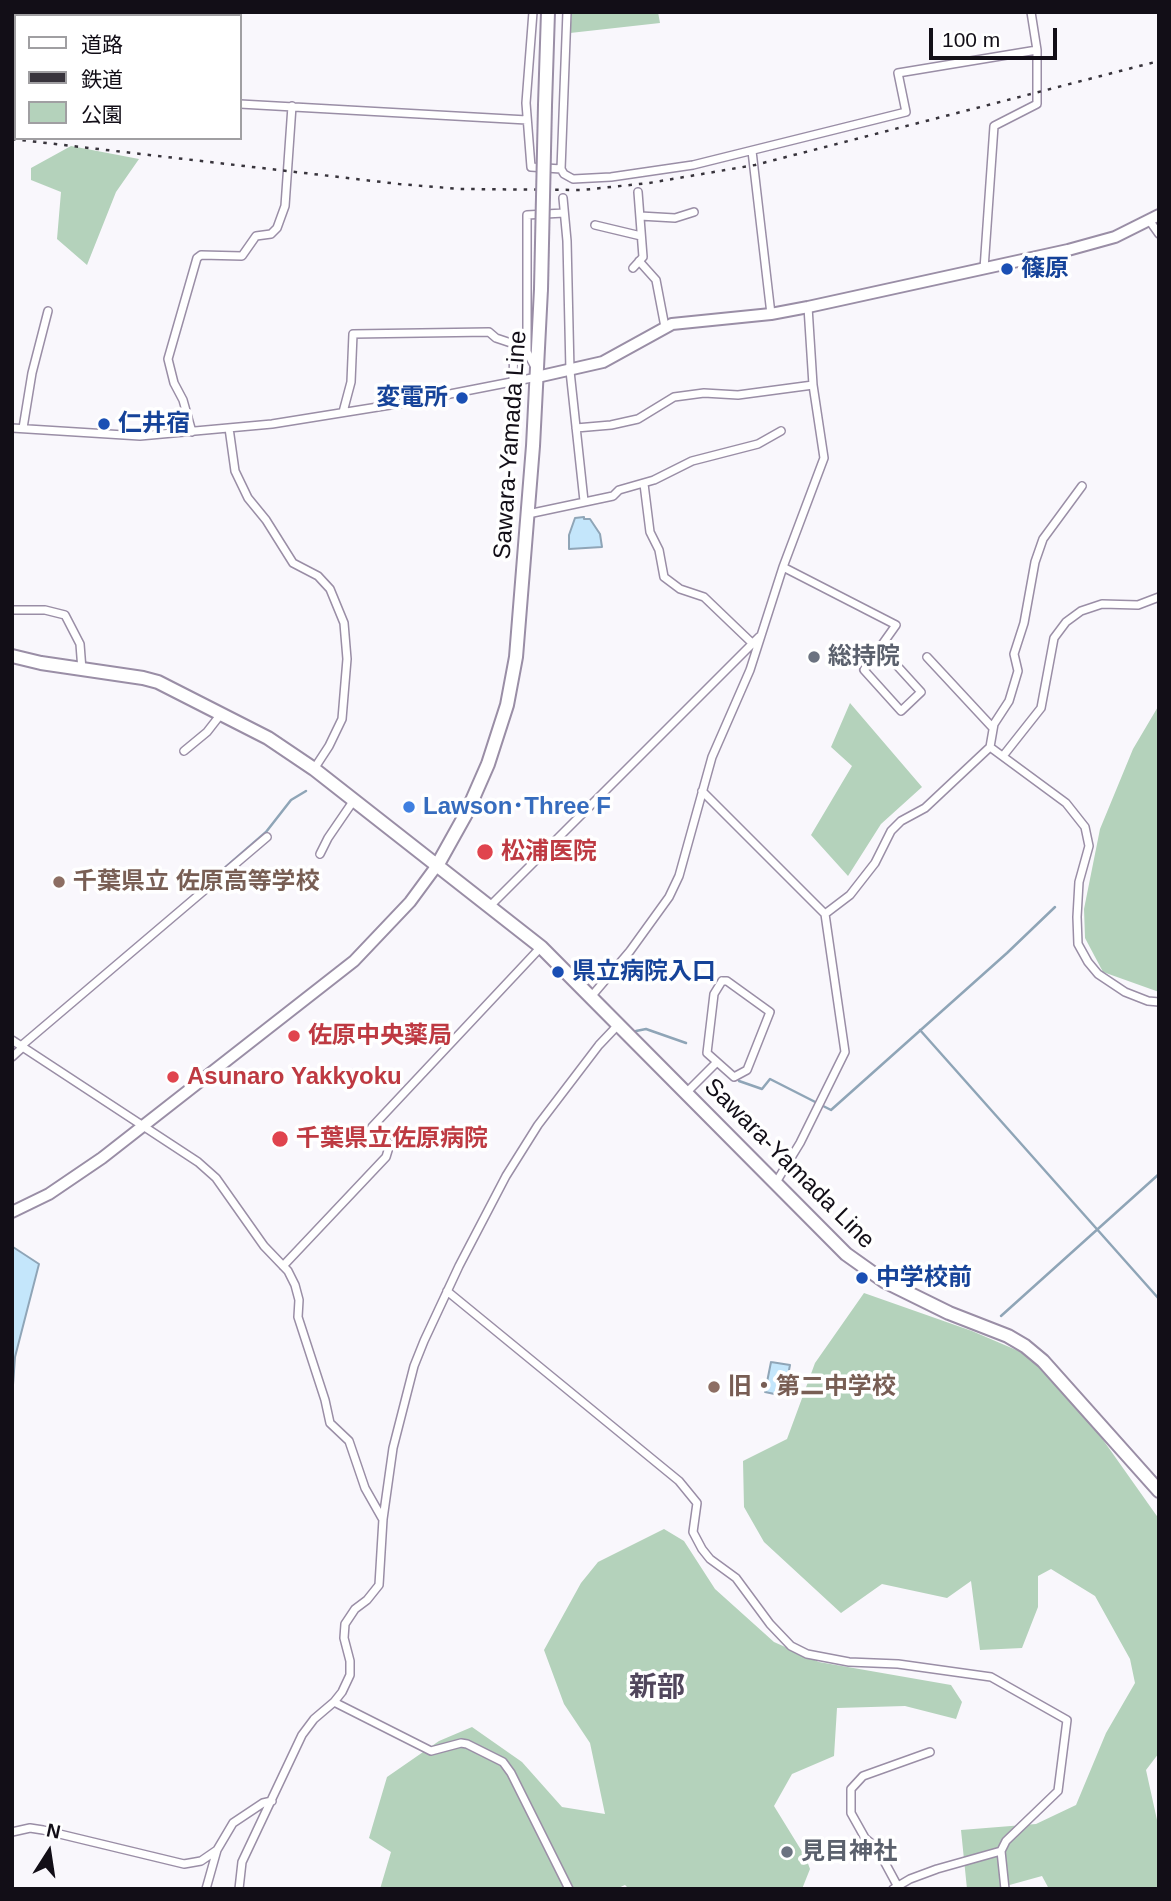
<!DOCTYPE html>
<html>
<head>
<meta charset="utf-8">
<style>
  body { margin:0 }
  #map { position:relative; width:1171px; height:1901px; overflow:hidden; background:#f9f7fc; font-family:Helvetica,"Noto Sans JP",sans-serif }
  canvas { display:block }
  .frame { position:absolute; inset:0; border:14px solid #120e17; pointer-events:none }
  .legend { position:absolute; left:14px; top:14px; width:228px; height:126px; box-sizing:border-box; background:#fff; border:2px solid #a09fa2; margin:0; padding:9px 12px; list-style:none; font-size:21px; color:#120e17 }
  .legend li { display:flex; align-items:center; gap:14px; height:35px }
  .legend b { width:35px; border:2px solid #a09fa2 }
  .north { position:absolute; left:14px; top:1817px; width:70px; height:70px; -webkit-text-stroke:5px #fff; paint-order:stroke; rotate:12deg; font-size:19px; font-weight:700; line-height:28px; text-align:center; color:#120e17 }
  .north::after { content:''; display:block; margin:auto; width:24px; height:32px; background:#120e17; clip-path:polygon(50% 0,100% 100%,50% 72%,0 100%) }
  .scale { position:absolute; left:929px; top:28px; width:128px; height:32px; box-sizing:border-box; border:4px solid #120e17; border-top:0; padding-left:9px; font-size:21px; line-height:24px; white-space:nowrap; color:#120e17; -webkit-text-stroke:5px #fff; paint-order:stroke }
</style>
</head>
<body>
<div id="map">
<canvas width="1171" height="1901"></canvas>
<div class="frame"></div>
<ul class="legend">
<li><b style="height:9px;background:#fff"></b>道路</li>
<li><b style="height:9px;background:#38343c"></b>鉄道</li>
<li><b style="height:19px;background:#b4d2bb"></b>公園</li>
</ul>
<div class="north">N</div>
<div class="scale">100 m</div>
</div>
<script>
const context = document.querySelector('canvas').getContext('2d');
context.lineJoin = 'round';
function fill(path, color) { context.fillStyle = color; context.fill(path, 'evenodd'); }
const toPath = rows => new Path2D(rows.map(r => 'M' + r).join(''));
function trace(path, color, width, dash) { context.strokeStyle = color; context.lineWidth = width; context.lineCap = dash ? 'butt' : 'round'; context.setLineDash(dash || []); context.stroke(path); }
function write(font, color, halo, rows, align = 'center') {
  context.font = font + ' Helvetica,"Noto Sans JP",sans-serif'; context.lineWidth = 7; context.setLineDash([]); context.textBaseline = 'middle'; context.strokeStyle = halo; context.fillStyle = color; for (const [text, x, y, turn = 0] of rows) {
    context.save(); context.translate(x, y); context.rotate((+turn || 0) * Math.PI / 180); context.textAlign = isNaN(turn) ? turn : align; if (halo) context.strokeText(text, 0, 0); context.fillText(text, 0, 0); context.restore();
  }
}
const green = toPath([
  [572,12,658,12,660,23,570,33],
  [71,146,139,159,116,192,87,265,57,239,61,192,31,180,31,168],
  [850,703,922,787,881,824,848,876,811,835,852,766,831,747],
  [1159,705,1159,992,1103,972,1085,938,1084,909,1100,829,1133,749],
  [864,1293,972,1331,1028,1355,1089,1420,1159,1519,1159,1753,1146,1770,1159,1829,1159,1889,1049,1889,1042,1876,995,1889,967,1889,961,1830,1036,1824,1076,1805,1106,1733,1135,1683,1130,1659,1095,1596,1051,1569,1038,1576,1038,1607,1022,1648,980,1650,971,1581,947,1598,882,1584,841,1613,764,1542,744,1507,743,1461,787,1439,815,1363],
  [664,1529,684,1541,715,1589,774,1642,819,1662,951,1685,962,1702,956,1719,905,1706,837,1708,834,1756,792,1774,774,1806,806,1858,810,1869,802,1889,629,1889,625,1885,616,1889,380,1889,391,1852,369,1838,387,1777,439,1741,472,1727,522,1762,562,1807,605,1814,590,1743,564,1704,544,1650,581,1583,598,1562]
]);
const water = toPath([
  [584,517,584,519,590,519,600,534,602,547,569,549,569,535,575,518,584,517],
  [13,1247,39,1264,15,1357,12,1399,13,1247],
  [771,1362,790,1365,784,1396,765,1392,771,1362]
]);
const stream = toPath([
  [174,912,266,832,291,800,306,791],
  [920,1030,1159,1299],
  [636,1031,646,1029,686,1043],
  [739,1081,762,1089,770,1079,831,1110,1007,953,1055,907],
  [1001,1316,1159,1174]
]);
const street = toPath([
  [533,12,526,103,531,167,561,169,564,174,573,179,611,177,693,165,906,112,898,73,1037,50],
  [12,93,16,93],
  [240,104,527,120],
  [752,151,771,314],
  [561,169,567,12],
  [563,198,567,241,570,371,584,501],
  [640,216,675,218,694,212],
  [1149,220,1159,234],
  [595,225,641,236],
  [639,261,656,280,665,327],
  [633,268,643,257,638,192],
  [984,269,994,126,1037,104,1037,50,1031,12],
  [535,367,527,352,527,215,564,213],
  [343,412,351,382,353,334,489,332,496,338,514,344,513,381],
  [12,428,140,436,272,424,409,402,537,377],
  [23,428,32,373,48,311],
  [229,428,235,471,248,498,266,520,293,563,318,576,330,589,344,623,347,659,342,719,329,746,314,769],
  [576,428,611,425,638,419,674,397,704,393,738,395,813,385],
  [192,432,183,400,174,383,168,359,197,258,201,255,242,256,256,236,271,234,277,228,285,206,292,106],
  [644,484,650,532,659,550,664,577,680,589,704,597,752,643],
  [528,514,613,496,619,490,654,480,692,461,758,444,781,431],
  [783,567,896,625,864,670,901,711,921,692,880,647],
  [12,610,45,610,65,615,80,644,82,670],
  [927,657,993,728],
  [990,747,1066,803,1085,827,1089,846,1079,882,1077,917,1078,944,1088,962,1098,974,1125,992,1148,1001,1159,1002],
  [184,751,207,732,221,714],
  [1003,756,1041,708,1054,638,1066,622,1081,611,1102,604,1138,605,1159,597],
  [702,791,825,914,845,1052,800,1143,775,1184],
  [320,854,328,838,354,800],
  [490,906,759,637],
  [825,914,850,895,875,863,891,831,901,821,925,808,990,747,994,724,1009,701,1018,671,1014,654,1024,623,1035,562,1043,539,1082,486],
  [722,981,727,981,770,1012,747,1070,734,1077,707,1053,714,994,722,981],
  [590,998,630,951,669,897,679,876,712,757,750,670,783,567,824,458,813,385,808,307],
  [12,1040,198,1162,216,1178,264,1246,288,1271,295,1285,299,1300,298,1317,325,1400,330,1423,349,1441,365,1488,382,1518],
  [21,1046,267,837],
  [12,1057,23,1047],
  [687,1092,717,1062],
  [283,1266,386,1157,390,1144,372,1127,541,947],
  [447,1291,679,1481,697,1503,693,1532,702,1549,710,1559,736,1578,770,1624,791,1646,807,1654,849,1662,898,1664,991,1677,1067,1720,1058,1791,1006,1841,1001,1851,1005,1889],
  [334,1702,431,1751,461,1743,467,1744,503,1762,511,1773,569,1889],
  [12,1832,30,1828,43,1830,184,1864,201,1861,217,1850,233,1823,263,1803,272,1801],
  [897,1885,877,1848,865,1838,851,1813,851,1789,863,1776,930,1752],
  [206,1889,217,1850],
  [239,1889,242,1862,302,1735,314,1719,334,1702,342,1692,350,1675,350,1661,344,1638,345,1624,355,1609,367,1600,379,1585,383,1519,393,1448,414,1366,424,1341,459,1266,506,1176,538,1125,599,1045,618,1025],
  [893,1889,910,1879,937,1869,1001,1851]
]);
const secondary = toPath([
  [537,377,603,362,672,324,771,314,808,307,1068,250,1115,237,1159,215],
  [12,1212,49,1194,102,1158,354,961,410,902,438,864]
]);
const primary = toPath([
  [545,105,548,12],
  [12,656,41,663,143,678,158,682,268,738,314,769,541,947,846,1254,884,1281,949,1313,1008,1336,1025,1346,1043,1361,1159,1491],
  [438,864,467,812,488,764,507,705,516,657,533,446,541,289]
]);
const rail = toPath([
  [12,139,399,184,460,189,582,190,649,183,755,165,1159,61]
]);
const primaryBridge = toPath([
  [541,289,545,105]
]);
const markers = [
  [1007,269,7,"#1a4fb4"],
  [462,398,7,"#1a4fb4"],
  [104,424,7,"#1a4fb4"],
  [814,657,7,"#6b7280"],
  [409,807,7,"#3f7fe0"],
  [485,852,9,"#e0444e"],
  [59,882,7,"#8d6e63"],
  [558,972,7,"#1a4fb4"],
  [294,1036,7,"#e0444e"],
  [173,1077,7,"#e0444e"],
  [280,1139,9,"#e0444e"],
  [862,1278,7,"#1a4fb4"],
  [714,1387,7,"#8d6e63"],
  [787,1852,7,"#6b7280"]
];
const transitNames = [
  ["篠原",1021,269],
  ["変電所",448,398,"right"],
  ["仁井宿",118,424],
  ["県立病院入口",572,972],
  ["中学校前",876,1278]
];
const streetNames = [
  ["Sawara-Yamada Line",511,445,-86],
  ["Sawara-Yamada Line",789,1164,45]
];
const worshipNames = [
  ["総持院",828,657],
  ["見目神社",801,1852]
];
const shopNames = [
  ["Lawson･Three F",423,807]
];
const healthNames = [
  ["松浦医院",501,852],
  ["佐原中央薬局",308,1036],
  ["Asunaro Yakkyoku",187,1077],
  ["千葉県立佐原病院",296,1139]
];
const educationNames = [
  ["千葉県立 佐原高等学校",73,882],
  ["旧・第二中学校",728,1387]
];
const quarterNames = [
  ["新部",657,1688]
];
fill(green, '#b4d2bb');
fill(water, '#c4e6fb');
trace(water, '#8fa5b7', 2);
trace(stream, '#8fa5b7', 2.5);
trace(street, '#9a8ea6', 10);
trace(secondary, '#9a8ea6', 14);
trace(primary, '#9a8ea6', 16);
trace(street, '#fff', 7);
trace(secondary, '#fff', 10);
trace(primary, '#fff', 12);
trace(rail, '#38343c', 2.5, [3.5, 7]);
trace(primaryBridge, '#9a8ea6', 16, []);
trace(primaryBridge, '#fff', 12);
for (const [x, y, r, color] of markers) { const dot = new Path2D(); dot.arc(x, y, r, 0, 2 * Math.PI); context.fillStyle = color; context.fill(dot); trace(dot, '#fff', 2.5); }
write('bold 24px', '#164399', '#fff', transitNames, 'left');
write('24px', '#120e17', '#fff', streetNames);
write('bold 24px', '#5b616d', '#fff', worshipNames, 'left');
write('bold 24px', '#366cbe', '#fff', shopNames, 'left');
write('bold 24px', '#be3a42', '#fff', healthNames, 'left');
write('bold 24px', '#785e54', '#fff', educationNames, 'left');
write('bold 28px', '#51465c', '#fff', quarterNames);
</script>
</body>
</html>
